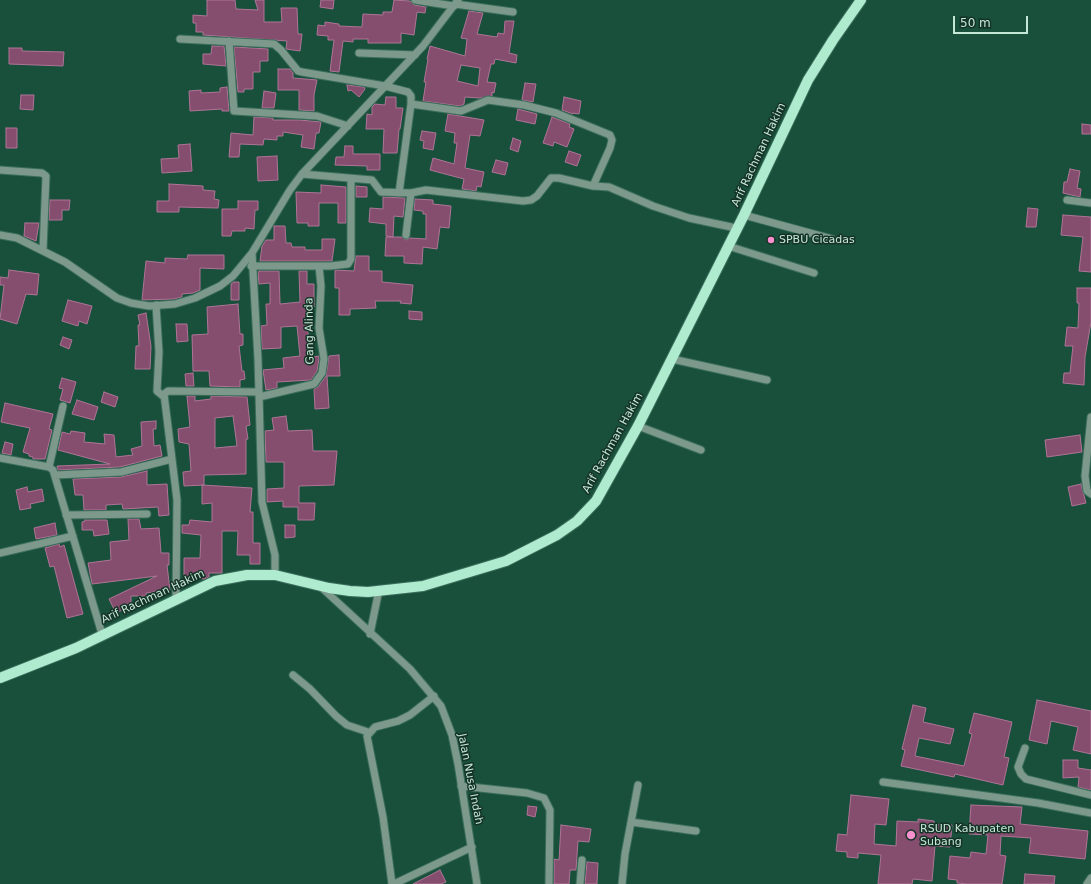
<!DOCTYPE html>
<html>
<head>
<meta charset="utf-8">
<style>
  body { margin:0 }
  #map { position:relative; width:1091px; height:884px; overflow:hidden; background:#19503c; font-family:"DejaVu Sans",sans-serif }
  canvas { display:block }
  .scale { position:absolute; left:953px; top:16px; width:75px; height:18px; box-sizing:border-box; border:2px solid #c5e7d6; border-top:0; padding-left:5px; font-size:12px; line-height:14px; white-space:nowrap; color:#c5e7d6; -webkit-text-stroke:3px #143226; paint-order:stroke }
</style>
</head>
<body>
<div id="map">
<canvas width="1091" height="884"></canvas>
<div class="scale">50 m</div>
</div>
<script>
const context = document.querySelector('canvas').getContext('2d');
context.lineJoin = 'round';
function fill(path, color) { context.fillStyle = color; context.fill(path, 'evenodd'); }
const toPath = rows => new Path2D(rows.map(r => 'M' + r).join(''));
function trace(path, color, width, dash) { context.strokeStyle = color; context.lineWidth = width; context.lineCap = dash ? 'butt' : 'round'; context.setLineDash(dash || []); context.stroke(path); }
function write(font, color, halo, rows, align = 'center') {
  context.font = font + ' "DejaVu Sans",sans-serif'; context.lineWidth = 3; context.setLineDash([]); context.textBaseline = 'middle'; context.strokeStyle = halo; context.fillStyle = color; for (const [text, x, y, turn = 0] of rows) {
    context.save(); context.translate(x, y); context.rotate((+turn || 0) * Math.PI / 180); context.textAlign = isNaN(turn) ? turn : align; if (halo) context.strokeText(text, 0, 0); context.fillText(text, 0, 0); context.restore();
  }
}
const building = toPath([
  [207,0,235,0,236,9,258,10,255,0,264,0,264,22,282,22,281,8,297,8,298,34,302,34,300,51,286,49,287,41,203,35,203,32,196,32,196,23,193,23,193,15,207,16,207,0],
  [321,0,334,0,333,9,320,7,321,0],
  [394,0,410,1,414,5,426,7,425,13,417,12,414,35,401,33,401,43,368,43,368,39,353,39,353,42,343,41,339,72,330,71,334,40,328,40,328,36,317,35,318,25,325,26,325,22,339,24,339,26,362,27,363,14,383,15,383,12,392,12,394,0],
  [469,11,483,13,477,34,497,37,498,33,504,34,505,21,514,21,509,53,517,55,516,63,495,59,494,64,491,64,487,82,496,83,494,93,492,92,492,96,479,98,465,97,464,104,460,106,423,101,426,82,424,82,428,59,427,59,430,46,465,56,467,39,461,38,469,11],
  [461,65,480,68,478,86,457,81,461,65],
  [212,46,224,46,226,66,203,64,203,54,211,54,212,46],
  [234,47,268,49,268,61,260,61,260,72,253,72,253,89,244,89,244,92,238,92,234,47],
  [9,48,22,48,22,51,64,52,63,66,9,64,9,48],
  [278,69,290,69,293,73,293,78,317,80,314,95,314,111,299,110,299,90,278,90,278,69],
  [525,83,536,84,533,102,522,100,525,83],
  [347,85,364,87,365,89,359,97,351,90,348,91,347,85],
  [227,87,229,111,222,111,222,109,190,111,189,91,201,90,201,93,220,92,220,88,227,87],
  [264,91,276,93,274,108,262,108,264,91],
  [21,95,34,95,33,110,20,109,21,95],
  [386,97,396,97,396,108,403,108,400,129,399,129,397,153,383,153,384,129,366,129,367,114,372,115,372,107,375,104,385,105,386,97],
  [564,97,581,101,579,114,573,113,573,114,562,110,564,97],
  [518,109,537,114,535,124,516,120,518,109],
  [448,114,484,120,480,136,470,135,465,168,484,172,481,187,477,186,476,191,462,189,464,179,430,170,433,158,454,164,457,143,454,143,455,133,445,131,448,114],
  [254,117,273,118,273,120,299,120,321,122,319,133,316,133,314,149,301,147,303,135,283,132,283,136,277,136,277,140,264,139,263,145,240,144,239,157,229,157,231,133,253,135,254,117],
  [552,117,570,124,569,127,574,129,567,147,554,142,553,146,543,143,552,117],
  [1082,124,1091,125,1091,134,1082,134,1082,124],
  [6,128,17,128,17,148,6,148,6,128],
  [422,131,436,133,433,150,423,148,424,141,420,140,422,131],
  [513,138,521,141,518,152,510,149,513,138],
  [190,144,192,171,162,173,161,159,179,158,178,145,190,144],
  [345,146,353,146,353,154,380,154,380,170,367,170,367,166,335,165,336,157,344,157,345,146],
  [569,151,581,155,577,166,565,162,569,151],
  [277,156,278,180,258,181,257,157,277,156],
  [496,160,508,163,505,175,492,172,496,160],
  [1070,169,1080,171,1077,188,1081,189,1080,197,1063,193,1064,182,1067,182,1070,169],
  [169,184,203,186,203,190,215,191,214,199,219,200,218,208,179,207,179,212,157,212,157,201,169,201,169,184],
  [321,185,346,187,346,223,338,223,338,203,319,203,319,226,308,226,308,223,297,223,296,192,321,193,321,185],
  [356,186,367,187,367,197,356,197,356,186],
  [383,197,405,198,403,217,394,216,393,237,386,236,386,224,369,222,370,208,383,209,383,197],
  [415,199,433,200,433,204,451,206,449,228,440,227,437,249,423,247,422,264,404,263,404,256,385,256,386,237,402,237,406,240,410,238,426,239,426,214,423,214,423,211,414,210,415,199],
  [50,200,70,200,69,210,62,210,62,220,49,220,50,200],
  [238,201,258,201,258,210,255,210,254,229,245,228,245,231,232,231,231,236,222,236,222,209,238,209,238,201],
  [1028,208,1038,209,1036,227,1026,227,1028,208],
  [1063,215,1091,217,1091,272,1079,271,1083,237,1061,235,1063,215],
  [25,223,39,223,36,241,24,236,25,223],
  [274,226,285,226,286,243,291,243,292,247,305,247,305,250,322,250,322,239,335,239,332,261,260,261,262,246,266,240,274,240,274,226],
  [188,255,224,255,224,269,200,268,200,290,193,293,182,294,182,297,174,299,142,300,146,261,165,263,165,258,187,259,188,255],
  [356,256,369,256,369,271,382,271,382,282,413,285,411,304,400,303,401,301,375,301,376,308,350,309,350,315,339,315,339,288,335,288,335,270,354,271,356,256],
  [9,270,39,274,37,295,26,294,17,324,0,319,4,285,0,285,0,277,8,278,9,270],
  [260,271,279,271,280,304,300,302,299,271,307,271,307,284,314,284,314,307,308,307,308,337,311,337,313,357,319,356,319,359,317,371,311,380,277,382,277,388,266,390,263,370,284,368,283,358,300,356,297,326,281,327,281,348,262,349,261,326,267,325,266,304,270,304,270,283,259,284,258,272,260,271],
  [234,282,239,282,239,300,231,300,231,284,234,282],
  [1077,288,1091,288,1091,322,1085,357,1084,385,1063,383,1064,373,1070,373,1073,346,1065,346,1067,327,1078,328,1079,303,1077,303,1077,288],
  [68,300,92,306,87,324,79,321,78,326,62,321,68,300],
  [238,304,240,334,243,334,243,345,239,346,242,371,244,371,245,379,240,380,240,387,210,386,209,371,193,371,192,335,208,334,207,307,238,304],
  [409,311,422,312,422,320,409,319,409,311],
  [146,313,151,346,150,369,135,369,136,346,139,346,138,325,140,325,138,315,146,313],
  [176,324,187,324,188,341,177,342,176,324],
  [63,337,72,340,69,349,60,345,63,337],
  [339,355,340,376,327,376,329,408,315,409,314,389,318,387,326,376,329,356,339,355],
  [193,373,194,386,186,386,185,374,193,373],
  [62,378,76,382,70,403,60,400,63,389,59,388,62,378],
  [104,392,118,397,115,407,101,402,104,392],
  [187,396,195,396,195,401,211,399,211,396,247,397,250,425,246,426,248,439,246,439,246,474,204,475,204,485,184,486,183,472,191,471,189,444,179,442,178,429,190,427,187,396],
  [233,416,237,446,215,448,215,418,233,416],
  [77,400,98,407,94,420,72,414,77,400],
  [5,403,53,414,49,429,52,430,45,459,33,459,33,457,29,456,29,454,23,452,30,428,1,422,5,403],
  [286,416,288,431,312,430,313,451,337,451,334,485,299,486,299,503,315,503,314,520,298,520,298,507,283,507,283,501,267,502,267,489,284,488,284,462,266,462,265,431,274,430,272,418,286,416],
  [156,421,156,429,153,429,154,446,160,445,162,456,120,467,58,470,57,466,110,464,58,450,62,432,70,434,71,431,85,433,84,442,105,444,104,434,114,435,116,457,133,455,131,449,142,446,141,422,156,421],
  [1080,435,1082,452,1047,457,1045,440,1080,435],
  [5,442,13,444,11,455,2,453,5,442],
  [147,471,147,485,167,484,169,515,159,516,158,507,123,509,122,504,106,505,106,510,84,510,83,495,75,495,73,479,121,477,147,471],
  [1081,484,1086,503,1072,506,1068,487,1081,484],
  [202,485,252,488,250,512,253,512,253,543,260,543,260,564,250,564,250,555,237,555,238,531,222,531,222,573,209,573,209,577,204,579,184,577,184,558,200,558,201,535,182,533,182,525,189,525,190,520,212,522,212,503,202,504,202,485],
  [27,487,28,492,42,489,44,501,30,504,31,508,20,510,16,490,27,487],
  [128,519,139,519,141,529,159,528,161,553,169,553,169,565,167,565,170,590,146,593,146,596,131,596,131,605,122,605,124,609,116,613,109,599,157,576,92,584,88,563,111,560,110,542,129,540,128,519],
  [85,520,107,520,109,534,94,536,93,530,82,530,82,522,85,521,85,520],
  [55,523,57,535,36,539,34,528,55,523],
  [285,525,295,525,295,537,285,538,285,525],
  [59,544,60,547,64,545,83,614,67,618,54,566,50,567,45,548,59,544],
  [1037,700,1091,711,1091,754,1073,750,1078,727,1051,721,1047,744,1029,740,1037,700],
  [913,705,926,708,923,722,954,729,950,744,919,738,915,756,964,766,972,734,969,733,974,713,1012,722,1004,757,1009,758,1003,785,955,774,954,777,901,766,905,750,902,749,913,705],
  [1063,760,1078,760,1078,768,1091,770,1091,790,1078,787,1079,777,1063,778,1063,760],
  [851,795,889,799,886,825,875,824,874,844,896,846,897,821,918,822,918,819,934,821,934,824,952,825,950,847,935,846,932,881,913,879,912,884,878,884,881,855,858,853,858,858,847,857,847,852,836,851,838,834,847,835,851,795],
  [971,805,1022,807,1020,824,1088,831,1085,859,1029,853,1031,838,1001,836,1000,855,1006,856,1002,884,968,884,957,883,957,880,948,879,950,856,970,858,971,852,986,854,988,835,969,834,971,805],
  [528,806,537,807,535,817,527,815,528,806],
  [561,825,591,829,589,842,578,841,576,870,570,870,569,884,554,884,554,859,559,860,561,825],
  [587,862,598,863,597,884,585,884,587,862],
  [440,870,446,882,441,884,413,884,440,870],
  [1025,874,1055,876,1054,884,1024,884,1025,874]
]);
const minor = toPath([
  [415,0,454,6],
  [455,4,513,12],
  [180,39,274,44,281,50,298,71,302,72,385,86,408,92,411,96,411,104,399,193],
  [229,41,234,111,317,116,348,126],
  [359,53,415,55],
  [411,104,461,111,488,100,524,105,556,113,610,135,612,140,610,148,593,186],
  [0,170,42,173,46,176,43,251],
  [302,174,372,180,381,192,411,193,426,190,523,201,531,200,537,196,551,178,559,178,593,186,609,187,653,206,689,218,736,228],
  [1067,200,1091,203],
  [744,215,832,239],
  [0,235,17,238,65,262,117,298,131,303,149,306,175,304,195,298,220,286,233,276,252,253],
  [406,235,411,193],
  [728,246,814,273],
  [251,266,330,266,348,264,351,259,351,179],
  [156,305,159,352,157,391,163,396],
  [672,359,767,380],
  [259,397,314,384,322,373,324,359,319,328,321,286,319,266],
  [1091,417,1085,476,1087,491,1091,494],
  [638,426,701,450],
  [0,458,49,467,53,470,102,634],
  [49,467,63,406],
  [55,475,121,472,172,459],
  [66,515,147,514],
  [0,553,73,536],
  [275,575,275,555,262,502,258,359,252,253,290,190,302,174,423,46,458,0],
  [321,587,410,669,441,706,452,735,458,764,477,884],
  [176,598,177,500,164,394,168,391,259,392],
  [370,634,379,590],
  [293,675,310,689,336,716,347,725,368,732],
  [1025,748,1018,767,1021,774,1026,779,1091,795],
  [883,782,1038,803,1091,813],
  [461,786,527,793,544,798,550,810,549,884],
  [631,822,696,831],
  [392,884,383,817,367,736,375,727,398,721,410,715,434,696],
  [394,884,472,847],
  [580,884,582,860],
  [622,884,625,854,638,785],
  [1087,884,1091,878]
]);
const major = toPath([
  [0,678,76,648,215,581,247,575,275,575,329,588,350,591,368,592,423,586,506,561,557,535,577,521,596,501,638,426,744,215,808,80,833,40,861,0]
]);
const markers = [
  [771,240,4,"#f790cd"],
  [911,835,5,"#f790cd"]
];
const streetNames = [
  ["Arif Rachman Hakim",759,155,-65],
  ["Gang Alinda",310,331,-91],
  ["Arif Rachman Hakim",613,443,-61],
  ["Arif Rachman Hakim",153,597,-25],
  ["Jalan Nusa Indah",470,779,79]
];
const poiNames = [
  ["SPBU Cicadas",779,240],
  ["RSUD Kabupaten",920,829],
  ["Subang",920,842]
];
fill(building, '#854e6e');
trace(building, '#af7496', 1);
trace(minor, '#3b6e5b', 9);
trace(major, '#3b6e5b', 12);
trace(minor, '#7c998b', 7);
trace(major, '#aeebcf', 10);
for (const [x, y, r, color] of markers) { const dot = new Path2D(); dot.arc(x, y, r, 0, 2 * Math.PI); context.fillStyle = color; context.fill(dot); trace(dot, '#143226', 1.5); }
write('11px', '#c5e7d6', '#143226', streetNames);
write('11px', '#c5e7d6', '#143226', poiNames, 'left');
</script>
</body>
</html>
